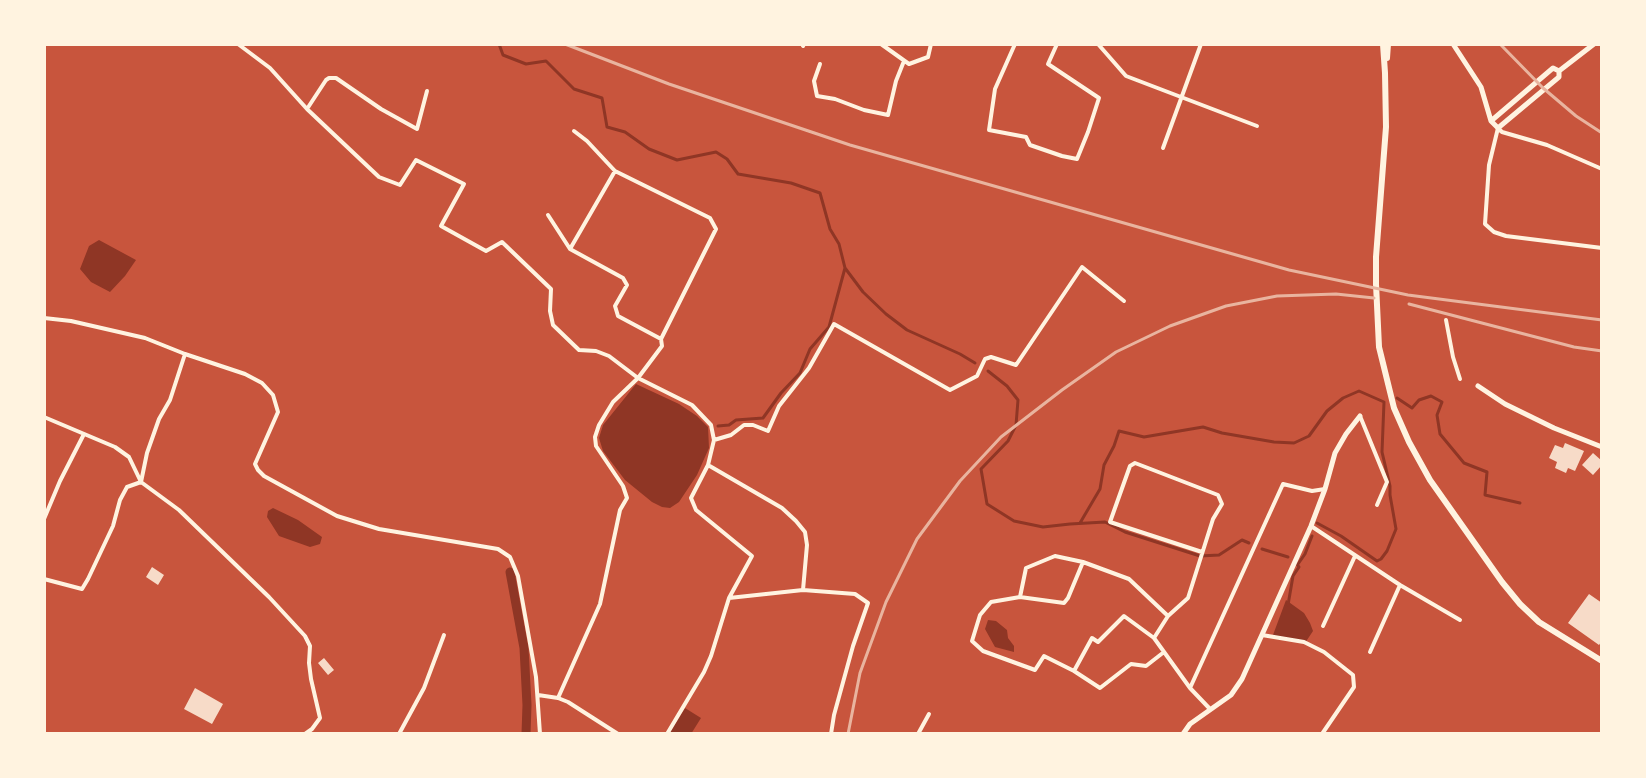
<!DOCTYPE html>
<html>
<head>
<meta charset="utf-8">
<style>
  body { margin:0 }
  #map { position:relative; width:1646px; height:778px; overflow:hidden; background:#c8553d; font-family:"Golos Text",sans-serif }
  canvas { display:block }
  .frame { position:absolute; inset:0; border:46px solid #fff3e0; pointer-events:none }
</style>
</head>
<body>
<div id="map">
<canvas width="1646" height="778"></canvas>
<div class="frame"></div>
</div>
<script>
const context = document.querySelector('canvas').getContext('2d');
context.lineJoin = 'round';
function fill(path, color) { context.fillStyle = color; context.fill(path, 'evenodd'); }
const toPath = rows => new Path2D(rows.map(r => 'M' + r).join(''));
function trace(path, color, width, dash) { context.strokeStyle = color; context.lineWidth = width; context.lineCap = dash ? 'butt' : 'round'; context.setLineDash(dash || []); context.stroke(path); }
const water = toPath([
  [99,240,136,260,125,276,110,292,91,282,80,269,89,246],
  [636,384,679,404,697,416,708,427,709,448,697,475,679,502,670,508,662,507,652,502,625,480,603,451,599,438,603,425],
  [273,508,298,520,322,537,320,544,310,547,279,536,267,517,268,511],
  [1286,600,1304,613,1310,623,1313,631,1305,643,1273,635],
  [988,620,996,621,1007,630,1008,638,1014,646,1014,652,995,647,985,629],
  [685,708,701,718,691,734,673,734,670,732]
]);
const stream = toPath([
  [499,44,503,55,526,64,546,61,574,89,602,98,607,127,625,132,649,149,677,160,716,152,727,159,738,174,791,183,820,193,830,229,839,244,845,268,829,327,810,349,800,373,781,393,763,418,736,420,729,425,718,426],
  [845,268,863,292,886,314,907,330,960,354,975,363],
  [988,371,1007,386,1018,400,1016,425,1008,441,981,469,987,504,1014,521,1043,527,1070,524,1105,522,1125,532,1200,556,1219,555,1242,540,1249,543],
  [1397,398,1412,408,1419,400,1431,396,1442,402,1437,415,1440,434,1464,463,1487,472,1485,495,1520,503],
  [1080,523,1100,489,1104,465,1114,446,1119,431,1144,437,1203,427,1222,433,1274,442,1294,443,1309,436,1327,411,1343,398,1359,391,1384,402,1382,452,1390,486,1390,495,1396,529,1387,551,1381,559,1377,561,1341,536,1317,523],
  [1262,549,1288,557],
  [1298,564,1305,554,1312,536],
  [1288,605,1293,576,1299,567,1297,564]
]);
const canal = toPath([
  [510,572,524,648,527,705,526,734]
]);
const building = toPath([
  [1565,443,1584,451,1575,471,1568,468,1566,473,1555,468,1557,462,1549,458,1555,445,1563,448],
  [1593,453,1602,461,1602,465,1593,475,1582,465],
  [152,567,164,575,158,585,146,577],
  [1589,594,1602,603,1602,641,1599,645,1568,623],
  [324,658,334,670,328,675,318,663],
  [195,688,223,704,212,724,184,709]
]);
const minor = toPath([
  [238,44,270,68,307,109,379,177,400,185,416,160,464,184,441,226,486,251,502,242,551,289,550,311,553,325,579,350,596,351,609,356,638,378,613,402,599,425,595,437,596,446,623,486,627,498,620,510,600,604,558,698],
  [881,44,909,64,928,57,931,44],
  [1015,44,995,89,989,130,1026,137,1030,145,1062,156,1077,159,1088,132,1099,98,1048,64,1057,44],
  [1098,44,1126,76,1257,126],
  [803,46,804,44],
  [820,64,814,81,817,96,835,99,864,110,888,115,896,81,904,61],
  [307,109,326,80,329,78,336,78,381,109,417,129,427,91],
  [574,131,587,141,615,171,710,218,716,229,661,339],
  [1163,148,1201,44],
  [1602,169,1547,145,1502,132,1498,128,1489,165,1485,224,1494,232,1506,236,1602,248],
  [548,215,570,249,623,278,627,285,615,306,618,316,661,339,662,346,638,378,692,405,711,425,714,440,708,465,691,498,696,510,752,556,729,598,711,656,704,672,667,734],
  [570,249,615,171],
  [44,318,71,321,145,338,185,354,245,374,262,383,273,395,278,412,255,464,258,470,264,476,337,516,379,529,498,549,510,557,518,576,536,677,540,734],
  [1446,320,1453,357,1460,379],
  [1360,416,1387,482,1377,505],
  [44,417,115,447,129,457,141,482,179,510,269,597,305,636,310,646,309,663,311,679,320,718,312,729,305,734],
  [714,440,731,435,744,425,753,425,768,431,779,406,809,368,834,324,950,390,977,376,985,359,991,357,1016,365,1082,267,1124,301],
  [708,465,782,508,796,521,805,532,807,545,803,590],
  [44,519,60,481,84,434],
  [1311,526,1400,585,1460,620],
  [1083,562,1055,556,1026,568,1020,597,1064,603,1068,598,1083,562,1129,579,1168,616,1154,638,1190,688,1210,709],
  [44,579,82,589,88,579,113,526,120,500,127,487,141,482,147,453,159,419,170,400,185,354],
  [1020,597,991,602,980,615,972,641,983,651,1035,670,1044,656,1074,671,1092,638,1098,642,1124,616,1154,638],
  [729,598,803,590,855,594,868,603,853,646,834,715,831,734],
  [1168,616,1188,598,1213,519,1222,504,1218,495,1135,463,1130,466,1110,522,1202,552],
  [1323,626,1355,556],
  [1262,635,1304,642,1324,652,1353,675,1354,687,1322,734],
  [1370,652,1400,585],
  [1074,671,1100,688,1131,664,1146,666,1164,652],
  [1190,688,1283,484,1312,491,1325,489],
  [538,695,558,698,568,702,618,734],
  [399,734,424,688,444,635],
  [918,734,929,714]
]);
const tertiary = toPath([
  [1478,386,1505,404,1554,428,1602,447],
  [1183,734,1190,724,1231,695,1242,679,1311,526,1325,489,1335,453,1346,434,1360,416]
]);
const secondary = toPath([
  [1453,44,1481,87,1491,121,1498,128,1559,77,1559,71,1594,44],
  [1491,121,1553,68,1559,71]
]);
const trunk = toPath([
  [1383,44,1385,73,1386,127,1376,257,1376,284,1379,347,1394,408,1409,442,1430,480,1502,582,1520,604,1539,622,1602,661],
  [1387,58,1388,44]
]);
const rail = toPath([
  [565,44,669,84,850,145,1289,270,1408,295,1602,320],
  [1500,44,1543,88,1576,116,1602,133],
  [1409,304,1574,347,1602,351],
  [848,734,860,673,886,602,917,539,960,481,1001,437,1062,390,1116,352,1170,326,1226,306,1277,296,1336,294,1374,298]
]);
fill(water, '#8f3625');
trace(stream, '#8f3625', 3);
trace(canal, '#8f3625', 9);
fill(building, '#f7dbc8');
trace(minor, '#fff3e0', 4);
trace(tertiary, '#fff3e0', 5);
trace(secondary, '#fff3e0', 5);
trace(trunk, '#fff3e0', 6);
trace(rail, '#e9b49f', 3);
</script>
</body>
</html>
